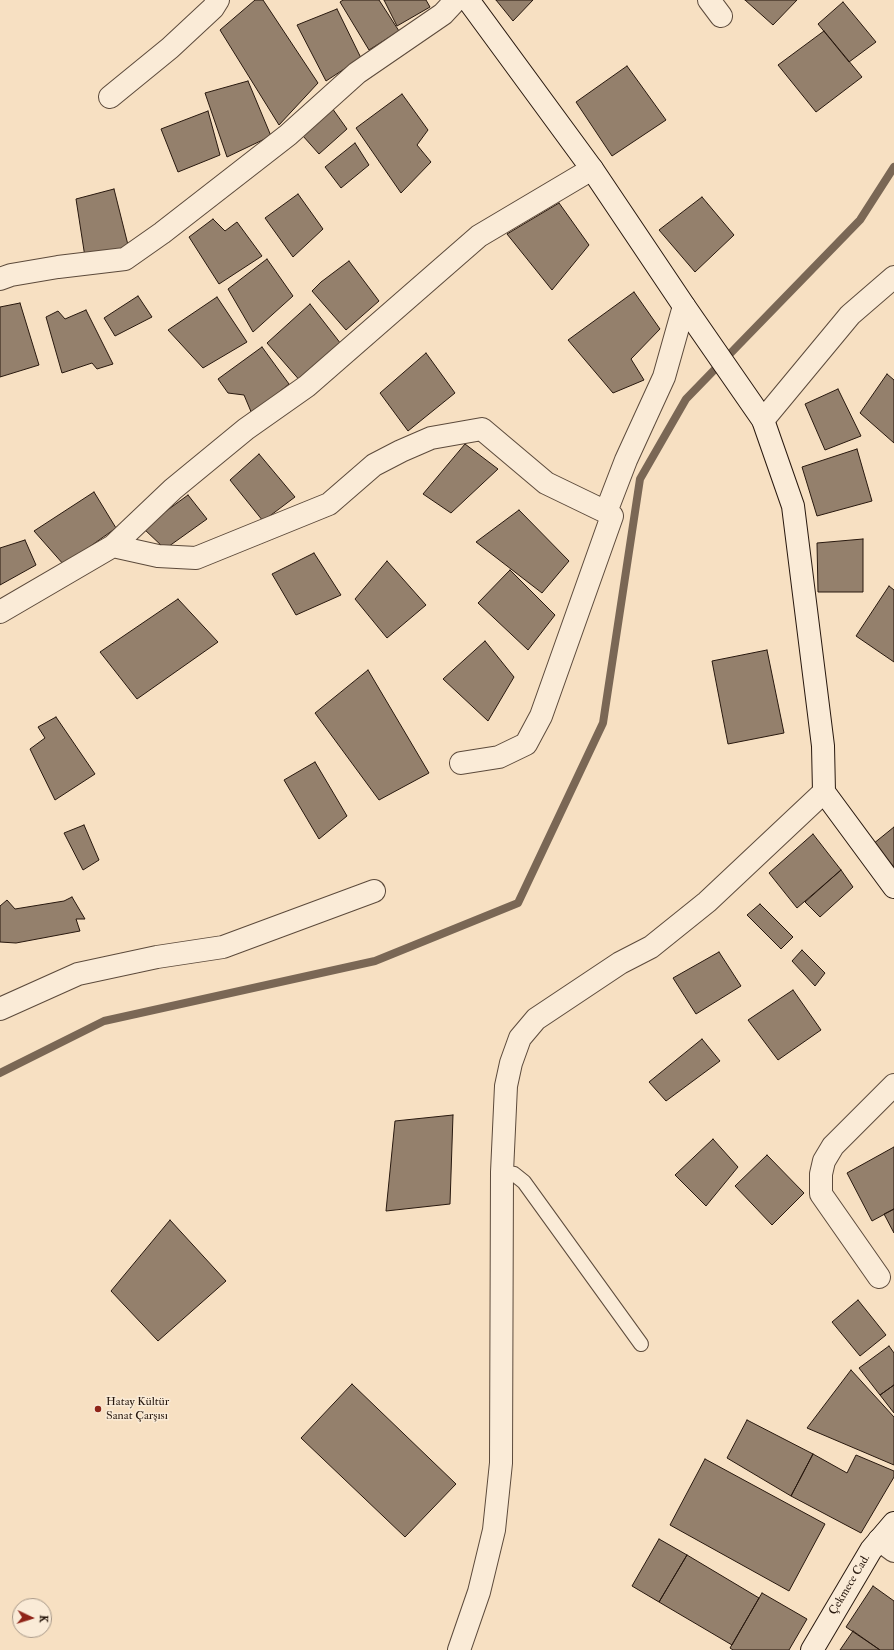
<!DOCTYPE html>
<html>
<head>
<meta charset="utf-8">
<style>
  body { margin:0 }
  #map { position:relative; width:894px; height:1650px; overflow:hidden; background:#f7e0c2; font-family:"IM FELL Double Pica",serif }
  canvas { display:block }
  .north { position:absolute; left:12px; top:1598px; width:40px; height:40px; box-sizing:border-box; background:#faebd7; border:1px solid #a69787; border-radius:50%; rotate:94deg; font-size:11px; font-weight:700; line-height:16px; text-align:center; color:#28180e }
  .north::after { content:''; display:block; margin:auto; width:14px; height:18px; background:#8f2418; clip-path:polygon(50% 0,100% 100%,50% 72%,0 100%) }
</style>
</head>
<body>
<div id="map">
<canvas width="894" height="1650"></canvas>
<div class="north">K</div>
</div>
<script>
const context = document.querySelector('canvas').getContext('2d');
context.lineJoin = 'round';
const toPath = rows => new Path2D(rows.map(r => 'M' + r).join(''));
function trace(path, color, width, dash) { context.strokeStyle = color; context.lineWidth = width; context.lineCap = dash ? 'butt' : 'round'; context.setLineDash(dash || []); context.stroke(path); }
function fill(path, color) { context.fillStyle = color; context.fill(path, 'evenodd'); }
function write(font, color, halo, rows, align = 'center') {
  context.font = font + ' "IM FELL Double Pica",serif'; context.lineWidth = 3; context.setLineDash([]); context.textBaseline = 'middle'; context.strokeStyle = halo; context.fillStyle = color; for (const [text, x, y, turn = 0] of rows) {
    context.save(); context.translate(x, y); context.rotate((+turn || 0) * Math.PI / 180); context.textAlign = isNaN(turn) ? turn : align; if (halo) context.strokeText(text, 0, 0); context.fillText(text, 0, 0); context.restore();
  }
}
const stream = toPath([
  [0,1073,104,1021,375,961,518,903,603,723,640,479,686,399,860,220,894,167]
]);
const building = toPath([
  [255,0,263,0,318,83,279,125,220,30,255,0],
  [343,0,379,0,399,31,369,50,340,2,343,0],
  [384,0,426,0,430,7,397,26,384,0],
  [496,0,533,0,513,21,496,0],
  [745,0,797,0,773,25,745,0],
  [843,2,876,42,849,62,818,24,843,2],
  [337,9,361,58,326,81,297,25,337,9],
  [824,31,862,77,816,112,778,65,824,31],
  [627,66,666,120,612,156,576,102,627,66],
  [248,81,271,136,227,157,205,93,248,81],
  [402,94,428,130,417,145,431,162,401,193,356,128,402,94],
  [332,108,347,129,319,154,303,136,332,108],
  [208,111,220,155,178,172,161,129,208,111],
  [355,143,369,165,341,188,325,167,355,143],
  [114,189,129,249,85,257,76,199,114,189],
  [298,194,323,229,293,257,265,218,298,194],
  [702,197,734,235,695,272,659,230,702,197],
  [559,203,589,245,552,290,507,234,559,203],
  [213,219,225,231,237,222,262,256,219,284,189,237,213,219],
  [267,259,293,296,253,332,228,289,267,259],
  [349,261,379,301,346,330,312,291,321,282,349,261],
  [634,292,660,329,631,359,644,380,613,393,568,340,634,292],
  [138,296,152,317,115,336,104,318,138,296],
  [217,297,247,342,203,368,168,330,217,297],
  [20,303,39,365,0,377,0,307,20,303],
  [310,304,341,344,302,383,267,343,310,304],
  [86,310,113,364,97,369,92,363,62,373,46,317,58,311,65,319,86,310],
  [262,347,289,384,252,414,244,395,228,393,218,379,262,347],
  [426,353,455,393,408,431,380,393,426,353],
  [887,374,894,380,894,443,860,413,887,374],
  [838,389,861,436,825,450,805,404,838,389],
  [465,444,498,469,451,513,423,494,465,444],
  [857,449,872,501,817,516,802,467,857,449],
  [259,454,295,497,263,521,230,480,259,454],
  [94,492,116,528,64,565,34,531,94,492],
  [188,495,207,519,165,549,143,528,188,495],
  [519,510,569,561,542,593,476,542,519,510],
  [863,539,863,592,818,592,817,543,863,539],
  [25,540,36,565,0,585,0,548,25,540],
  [314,553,341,595,296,615,272,574,314,553],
  [387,561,426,605,387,638,355,599,387,561],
  [510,570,555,615,528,650,478,603,510,570],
  [889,586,894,590,894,662,856,636,889,586],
  [178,599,218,642,137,699,100,652,178,599],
  [485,641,514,677,488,721,443,679,485,641],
  [767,650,784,733,728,744,712,661,767,650],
  [368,670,429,773,379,800,315,713,368,670],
  [56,717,95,774,55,800,30,749,45,738,38,727,56,717],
  [315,762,347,816,319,839,284,780,315,762],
  [84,825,99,860,83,870,64,833,84,825],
  [894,827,894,867,873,844,894,827],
  [813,834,841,870,797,908,769,873,813,834],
  [841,870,853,887,820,917,805,902,841,870],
  [72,897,85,919,76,919,80,931,16,943,0,942,0,906,7,900,15,909,64,901,72,897],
  [760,904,793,937,781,949,747,915,760,904],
  [802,950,825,973,815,986,792,961,802,950],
  [719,952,741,986,696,1014,673,978,719,952],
  [793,990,821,1030,778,1060,748,1020,793,990],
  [702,1039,720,1061,666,1101,649,1082,702,1039],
  [453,1115,450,1204,386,1211,395,1121,453,1115],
  [713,1139,738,1167,706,1206,675,1175,713,1139],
  [894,1147,894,1209,872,1221,847,1173,894,1147],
  [767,1155,804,1193,772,1225,735,1186,767,1155],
  [894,1209,894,1233,884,1214,894,1209],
  [170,1220,226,1281,158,1341,111,1291,170,1220],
  [858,1300,886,1335,860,1356,832,1322,858,1300],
  [889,1346,894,1353,894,1385,880,1395,859,1368,889,1346],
  [851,1370,894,1417,894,1465,807,1428,851,1370],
  [352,1384,456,1484,405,1537,301,1438,352,1384],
  [894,1385,894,1413,880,1395,894,1385],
  [747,1420,813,1454,791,1496,727,1458,747,1420],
  [813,1454,847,1473,856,1455,894,1471,894,1477,861,1533,791,1496,813,1454],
  [705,1459,825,1524,789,1591,670,1525,705,1459],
  [659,1539,687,1555,659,1602,632,1586,659,1539],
  [687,1555,759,1598,732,1645,659,1602,687,1555],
  [873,1586,894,1601,894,1650,880,1650,846,1627,873,1586],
  [762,1593,807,1619,789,1650,733,1650,730,1648,762,1593],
  [853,1631,880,1650,840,1650,853,1631]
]);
const lane = toPath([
  [502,1172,514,1174,524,1182,641,1344]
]);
const street = toPath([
  [709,0,721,16],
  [110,97,170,48,213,8,218,0],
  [0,279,11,275,58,267,125,259,162,233,288,135,357,73,443,14,456,0],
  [763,420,850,315,894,277],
  [113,546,158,556,196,558,329,504,374,465,401,451,431,438,482,429,546,483,606,512],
  [0,612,113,546,173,489,246,429,307,386,479,236,592,169],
  [461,763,499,757,526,744,541,716,612,516,606,512,626,460,664,377,684,306],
  [0,1009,78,974,157,957,223,947,374,891],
  [879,1277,821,1194,821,1174,824,1161,833,1146,894,1085],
  [879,1540,894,1551],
  [459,1650,479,1592,494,1530,501,1463,502,1172,506,1086,511,1063,520,1038,536,1019,620,963,651,947,707,902,824,792]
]);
const secondary = toPath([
  [468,0,592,169,684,306,763,420,793,506,823,746,824,792,894,887],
  [812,1650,871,1550,894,1523]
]);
const markers = [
  [98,1409,4,"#8f2418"]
];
const poiNames = [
  ["Hatay Kültür",106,1402],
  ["Sanat Çarşısı",106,1416]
];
const streetNames = [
  ["Çekmece Cad.",850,1585,-59]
];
trace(stream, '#7a6755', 8);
fill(building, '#94806c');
trace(building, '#28180e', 1);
trace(lane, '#5c4a3b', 16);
trace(street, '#5c4a3b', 24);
trace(secondary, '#28180e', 24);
trace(lane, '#faebd7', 14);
trace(street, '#faebd7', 22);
trace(secondary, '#faebd7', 22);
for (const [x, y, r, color] of markers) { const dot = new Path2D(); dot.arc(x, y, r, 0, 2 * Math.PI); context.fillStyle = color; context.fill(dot); trace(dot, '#faebd7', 1.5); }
write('12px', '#28180e', '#faebd7', poiNames, 'left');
write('12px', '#28180e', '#faebd7', streetNames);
</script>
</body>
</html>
